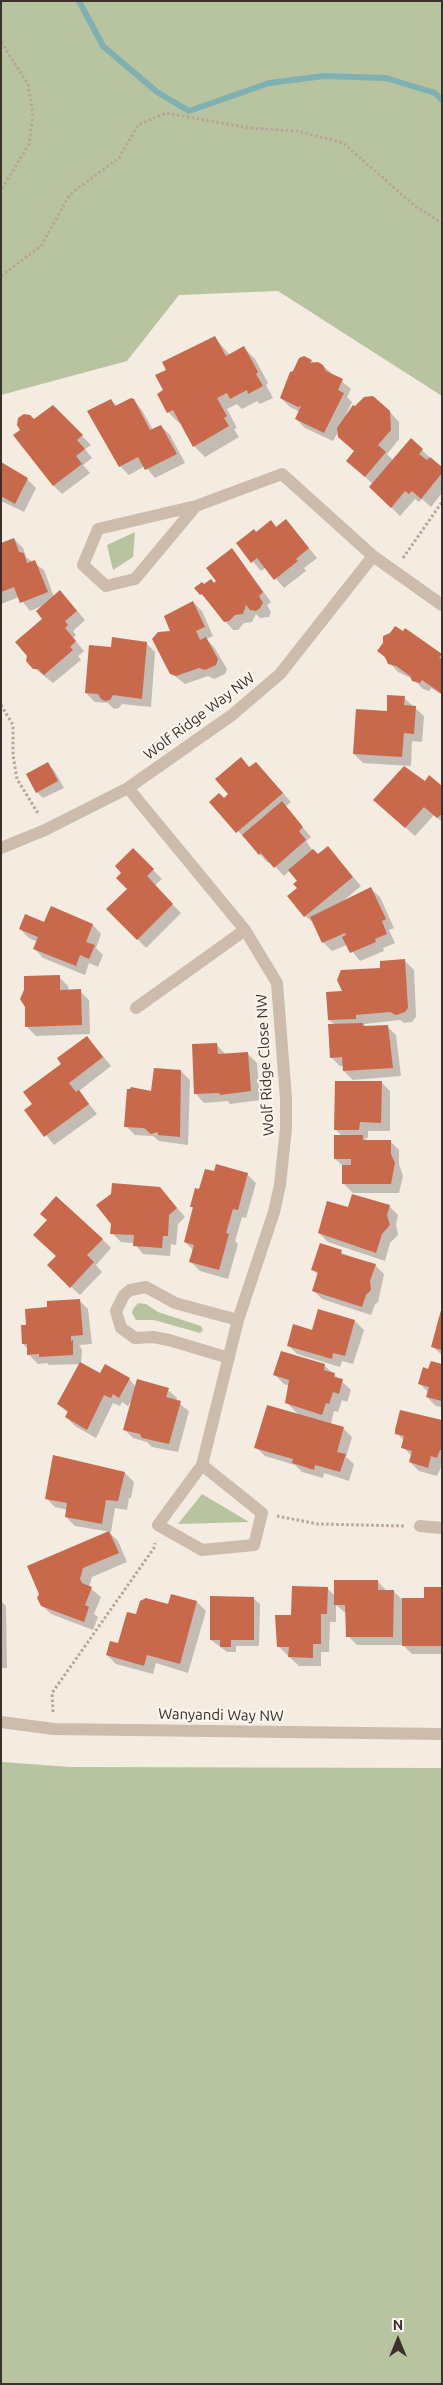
<!DOCTYPE html>
<html>
<head>
<meta charset="utf-8">
<style>
  body { margin:0 }
  #map { position:relative; width:443px; height:2385px; overflow:hidden; background:#f4ebe1; font-family:Ubuntu,sans-serif }
  canvas { display:block }
  .frame { position:absolute; inset:0; border:2px solid #3b302b; pointer-events:none }
  .north { position:absolute; left:373px; top:2315px; width:50px; height:50px; -webkit-text-stroke:4px #fbf5ee; paint-order:stroke; rotate:0deg; font-size:14px; font-weight:700; line-height:20px; text-align:center; color:#3b302b }
  .north::after { content:''; display:block; margin:auto; width:18px; height:22px; background:#3b302b; clip-path:polygon(50% 0,100% 100%,50% 72%,0 100%) }
</style>
</head>
<body>
<div id="map">
<canvas width="443" height="2385"></canvas>
<div class="frame"></div>
<div class="north">N</div>
</div>
<script>
const context = document.querySelector('canvas').getContext('2d');
context.lineJoin = 'round';
function fill(path, color) { context.fillStyle = color; context.fill(path, 'evenodd'); }
const toPath = rows => new Path2D(rows.map(r => 'M' + r).join(''));
function trace(path, color, width, dash) { context.strokeStyle = color; context.lineWidth = width; context.lineCap = dash ? 'butt' : 'round'; context.setLineDash(dash || []); context.stroke(path); }
function write(font, color, halo, rows, align = 'center') {
  context.font = font + ' Ubuntu,sans-serif'; context.lineWidth = 4.5; context.setLineDash([]); context.textBaseline = 'middle'; context.strokeStyle = halo; context.fillStyle = color; for (const [text, x, y, turn = 0] of rows) {
    context.save(); context.translate(x, y); context.rotate((+turn || 0) * Math.PI / 180); context.textAlign = isNaN(turn) ? turn : align; if (halo) context.strokeText(text, 0, 0); context.fillText(text, 0, 0); context.restore();
  }
}
const green = toPath([
  [1,1,442,1,442,396,278,291,179,295,127,361,1,395],
  [135,532,133,557,113,570,107,545],
  [138,1303,146,1304,158,1312,201,1326,203,1330,200,1333,154,1320,136,1320,132,1313,133,1309],
  [202,1494,249,1522,178,1524],
  [2,1762,70,1767,442,1768,442,2384,1,2384]
]);
const shadow = toPath([
  [215,338,230,355,244,348,255,359,268,383,266,385,273,398,260,404,257,401,242,409,237,404,227,409,237,428,234,429,239,437,205,457,194,446,181,422,179,423,168,412,164,391,167,370],
  [311,361,323,366,351,389,347,397,352,402,346,414,390,412,399,422,399,439,387,454,393,460,422,450,442,469,442,493,431,507,422,499,419,502,415,499,400,516,371,487,373,484,357,470,356,451,339,430,333,441,305,428,296,419,300,412,290,407,281,398],
  [111,400,118,407,133,400,142,410,153,430,161,426,170,435,185,463,155,478,145,466,129,475,120,466],
  [52,406,91,445,85,449,92,458,83,465,90,473,62,494,53,485,34,420],
  [1,464,27,479,36,488,24,512,1,501],
  [286,520,317,558,304,568,306,571,284,588,266,567,261,571,237,543,256,533,271,522,277,528],
  [14,539,23,548,26,557,44,570,54,597,69,601,85,620,73,631,76,635,73,638,84,651,78,656,81,660,53,683,34,668,44,619,42,606,30,611,19,597,1,604,1,544],
  [232,549,271,602,267,605,271,612,269,617,260,618,256,614,252,622,244,623,238,630,233,630,196,588,214,584,218,581],
  [193,602,202,611,213,636,206,639,214,647,227,669,225,674,214,679,208,676,185,684,171,673,172,632],
  [405,630,442,656,442,695,431,688,429,691,423,689,413,679,398,672,379,651],
  [146,643,155,652,151,707,122,704,119,708,114,709,108,703,95,702,86,693,112,648],
  [404,698,424,716,422,742,412,741,411,766,363,763,354,754,388,712],
  [48,764,54,770,64,788,43,798,37,792],
  [250,768,264,772,291,802,285,807,311,837,306,841,313,851,318,855,328,848,361,886,343,901,371,889,380,897,394,928,389,930,395,943,383,948,384,951,360,961,347,945,332,951,323,942,315,924,305,916,298,888,299,881,290,870,284,876,270,861,268,863,211,802,224,799],
  [425,783,442,788,442,822,434,815,415,836,384,809],
  [133,850,162,879,154,886,181,913,146,948,108,909,128,889,123,873],
  [52,908,93,925,101,934,96,948,103,955,98,967,89,963,85,975,43,958,35,949,38,942,29,938,20,929,45,924],
  [405,961,414,970,416,1017,412,1022,404,1023,400,1020,364,1024,366,1027,387,1026,396,1035,401,1076,353,1080,344,1071,344,1066,340,1066,331,1057,335,1025,329,1020,344,992,381,969],
  [59,977,68,986,69,991,80,991,89,1000,90,1034,36,1036,27,1027],
  [87,1037,111,1066,79,1091,97,1114,54,1145,26,1110,34,1105],
  [216,1044,226,1055,248,1054,257,1063,260,1100,230,1104,228,1101,204,1103,196,1094],
  [181,1071,190,1080,188,1145,159,1141,153,1136,135,1135,126,1126,152,1092],
  [381,1082,390,1091,390,1131,368,1131,368,1138,365,1138,368,1141,390,1141,399,1150,399,1164,403,1176,399,1193,353,1193,344,1184,344,1167,335,1159,342,1136,335,1129],
  [247,1174,256,1183,246,1218,242,1217,235,1241,238,1244,228,1279,200,1271,191,1262,194,1251,185,1242,194,1209,191,1206,200,1190],
  [160,1188,185,1217,178,1224,176,1245,171,1244,170,1256,143,1254,134,1243,121,1242,112,1233,112,1194],
  [389,1206,398,1215,396,1224,398,1235,390,1243,385,1261,328,1242,319,1233,349,1208],
  [102,1239,111,1248,96,1265,102,1272,80,1295,57,1274],
  [320,1245,375,1265,384,1274,378,1302,375,1304,371,1315,322,1299,313,1290,318,1275,313,1270],
  [79,1300,88,1309,92,1344,79,1345,82,1350,81,1364,100,1374,129,1379,136,1387,168,1390,177,1398,176,1401,189,1411,178,1452,152,1447,147,1442,133,1438,124,1429,132,1399,128,1406,122,1402,120,1406,113,1403,96,1438,75,1426,66,1417,68,1413,58,1404,81,1364,49,1365,47,1363,38,1364,29,1355,28,1349,23,1344,27,1326,49,1308],
  [319,1310,355,1321,364,1330,353,1364,342,1361,340,1367,297,1354,288,1345,313,1331],
  [442,1313,442,1355,432,1346],
  [282,1352,325,1366,351,1390,347,1402,342,1400,338,1412,334,1411,331,1424,343,1428,352,1437,346,1457,354,1464,349,1481,324,1473,323,1478,302,1472,295,1465,265,1456,256,1447,299,1415,287,1403,290,1386,284,1384,275,1375],
  [442,1365,442,1407,436,1406,427,1397,429,1393,419,1383,429,1370],
  [442,1421,442,1465,437,1476,419,1471,410,1462,412,1456,403,1447,404,1441,397,1433],
  [125,1473,134,1482,131,1498,129,1498,127,1510,115,1508,111,1532,75,1526,66,1517,68,1510,55,1507,46,1498],
  [109,1532,118,1541,127,1562,92,1577,89,1587,101,1597,94,1614,98,1617,93,1630,51,1614,42,1605],
  [378,1582,387,1591,393,1591,404,1601,425,1599,442,1589,442,1654,412,1654,403,1645,357,1645,348,1636,347,1614,336,1605,336,1622,330,1622,329,1652,321,1652,321,1666,299,1666,278,1646,293,1616,327,1588,335,1596],
  [253,1598,260,1604,259,1646,236,1646,236,1652,227,1652,211,1640],
  [1,1601,6,1606,7,1668,1,1668],
  [197,1602,206,1611,188,1673,156,1663,153,1674,116,1664,107,1655,118,1645,137,1616,169,1606]
]);
const stream = toPath([
  [79,1,103,46,157,92,189,111,269,83,324,76,386,78,435,93,442,100]
]);
const building = toPath([
  [215,336,226,356,244,346,258,372,256,374,263,386,248,394,247,390,230,399,227,393,217,398,227,416,224,418,229,426,193,447,173,410,167,413,157,394,163,390,155,375,166,370,162,362],
  [304,356,312,360,310,363,318,362,323,365,326,371,343,379,338,390,344,393,324,433,295,419,301,406,298,407,280,398,290,372,293,371,299,358],
  [373,396,390,411,391,430,378,445,386,452,365,477,346,461,354,451,338,437,337,428,353,405,355,406,364,397],
  [131,398,134,399,150,430,161,425,177,454,145,470,138,457,119,467,87,411,111,399,115,406],
  [53,405,83,435,77,440,85,449,76,456,82,464,53,486,13,435,20,430,17,425,18,418,24,414,30,415,34,419],
  [411,438,423,449,419,454,427,460,430,457,442,467,442,473,421,499,412,491,409,494,405,491,391,508,369,487],
  [1,462,28,478,15,504,1,496],
  [286,519,309,548,296,559,298,561,274,580,257,558,251,563,236,543,254,529,256,532,271,520,276,527],
  [14,538,19,552,24,553,27,563,35,560,48,592,20,603,14,587,1,592,1,543],
  [232,548,263,592,259,596,263,603,260,608,256,611,250,610,246,605,243,614,235,615,229,621,224,622,202,594,200,595,194,588,202,582,204,584,211,579,214,583,216,581,206,568],
  [60,590,77,611,65,621,68,625,65,628,76,641,70,647,73,650,44,675,38,669,33,669,26,661,27,656,15,642,42,619,36,611],
  [193,601,205,627,196,631,200,640,206,637,218,659,216,665,205,670,199,668,176,676,170,674,152,639,158,632,170,631,164,616],
  [395,626,403,631,405,628,442,654,439,658,442,659,442,694,422,680,420,683,412,681,410,676,396,666,388,664,385,657,377,651,383,643,383,636,390,633],
  [112,637,147,642,142,699,113,695,110,700,105,701,101,699,98,694,85,693,89,645,111,647],
  [387,695,405,696,404,705,416,706,414,734,404,733,402,757,353,754,356,709,387,711],
  [241,757,249,767,256,762,283,793,236,833,209,802,219,793,224,798,228,794,215,779],
  [48,762,58,781,36,793,26,774],
  [404,766,425,781,429,775,442,786,442,814,437,818,424,807,405,828,373,800],
  [282,801,303,827,299,831,306,840,274,868,261,853,259,855,242,835],
  [328,846,353,877,304,917,287,896,297,888,293,884,297,881,288,870,313,849,318,854],
  [133,848,154,869,147,876,173,904,137,940,106,909,127,889,116,878,121,873,115,866],
  [371,887,386,919,382,921,387,934,375,939,376,942,350,953,342,937,346,935,345,933,322,943,310,917],
  [51,906,93,924,86,942,95,945,89,959,80,955,76,966,33,949,38,937,19,929,25,914,44,922],
  [405,959,408,1008,405,1012,396,1015,390,1012,356,1015,356,1019,328,1020,326,992,342,991,337,980,341,970,380,968,380,961],
  [60,975,60,990,81,989,82,1025,25,1027,25,1007,20,999,24,990,24,976],
  [363,1023,363,1026,388,1025,393,1068,343,1071,342,1057,330,1058,328,1024],
  [87,1036,103,1057,69,1083,76,1092,79,1090,89,1104,44,1137,24,1110,32,1104,23,1092,61,1064,57,1058],
  [217,1043,218,1054,248,1052,251,1091,220,1095,219,1093,194,1094,192,1044],
  [154,1068,181,1070,180,1137,158,1135,158,1132,151,1134,144,1128,124,1127,127,1089,130,1089,131,1087,151,1091],
  [335,1081,382,1081,381,1123,360,1122,359,1130,334,1130],
  [334,1135,363,1135,363,1140,391,1140,391,1154,395,1163,391,1184,342,1184,342,1165,351,1165,351,1159,334,1159],
  [216,1164,248,1173,238,1210,233,1209,226,1233,229,1234,219,1270,189,1262,194,1245,184,1242,193,1207,190,1207,195,1188,199,1189,205,1169,214,1171],
  [112,1183,160,1187,177,1208,169,1215,168,1236,163,1236,162,1248,133,1246,134,1235,110,1234,111,1224,96,1205,111,1194],
  [352,1194,390,1205,387,1215,390,1225,382,1234,376,1253,318,1233,327,1201,348,1207],
  [56,1196,103,1239,87,1255,94,1262,70,1288,47,1265,56,1256,33,1235,47,1220,40,1214],
  [320,1243,342,1250,341,1254,376,1264,370,1281,371,1290,366,1295,362,1307,312,1291,318,1272,311,1270],
  [80,1299,83,1335,71,1336,71,1341,73,1340,73,1355,39,1357,39,1354,27,1355,27,1344,22,1344,21,1325,26,1325,25,1309,47,1307,47,1301],
  [318,1309,355,1320,345,1356,333,1353,332,1359,287,1346,293,1324,312,1330],
  [441,1310,442,1310,442,1350,431,1347],
  [281,1351,325,1364,324,1370,335,1373,334,1377,343,1379,339,1394,333,1392,329,1404,326,1403,322,1415,285,1403,289,1380,273,1375],
  [431,1361,442,1364,442,1401,426,1397,429,1387,418,1384,423,1367,428,1369],
  [80,1362,100,1373,105,1364,130,1378,119,1398,113,1394,111,1398,104,1395,87,1430,65,1417,68,1411,57,1404],
  [137,1379,169,1388,166,1397,181,1401,169,1444,142,1438,140,1434,123,1430],
  [267,1405,344,1427,337,1452,346,1454,340,1472,315,1465,314,1470,292,1463,293,1459,254,1448],
  [400,1410,442,1420,442,1451,440,1450,437,1458,431,1456,428,1468,409,1462,412,1451,401,1448,404,1436,395,1434,395,1430],
  [53,1455,125,1472,118,1501,106,1500,102,1524,65,1517,67,1503,45,1499],
  [109,1531,119,1553,83,1568,80,1579,82,1583,92,1587,85,1605,89,1607,84,1622,41,1606,37,1598,39,1594,27,1566],
  [334,1580,378,1580,378,1590,394,1590,393,1637,346,1637,345,1605,334,1605],
  [292,1586,328,1587,327,1614,321,1614,321,1644,313,1644,313,1658,288,1657,289,1647,277,1647,275,1615,291,1615],
  [424,1587,442,1587,442,1646,402,1646,402,1598,424,1598],
  [171,1594,197,1601,180,1664,147,1655,144,1666,106,1655,110,1641,118,1643,127,1612,136,1614,140,1601,146,1598,168,1604],
  [210,1596,254,1597,254,1640,231,1640,231,1647,220,1647,220,1640,210,1640]
]);
const path = toPath([
  [1,42,28,84,33,115,29,144,1,190],
  [1,276,41,246,70,194,119,158,138,125,166,113,249,128,297,131,343,143,415,206,442,223],
  [403,558,442,502],
  [1,705,13,725,13,755,17,779,39,815],
  [277,1516,318,1524,405,1526],
  [53,1712,52,1693,154,1548,155,1543]
]);
const street = toPath([
  [196,506,135,579,106,586,83,565,98,529,196,506,282,474,373,556,442,605],
  [128,788,245,930,277,983,286,1099,286,1128,280,1185,274,1212,238,1320,202,1465,158,1525,202,1550,254,1545,262,1513,202,1465],
  [1,848,45,830,128,788,232,715,280,674,373,556],
  [136,1008,245,930],
  [229,1358,169,1340,153,1337,135,1338,121,1328,116,1311,124,1295,130,1290,146,1287,175,1303,238,1320],
  [420,1526,442,1528],
  [1,1722,54,1729,442,1734]
]);
const streetNames = [
  ["Wolf Ridge Way NW",199,716,-37],
  ["Wolf Ridge Close NW",265,1065,-93],
  ["Wanyandi Way NW",221,1715,1]
];
fill(green, '#b8c4a0');
fill(shadow, '#0003');
trace(stream, '#7fb0b2', 6);
fill(building, '#c8694b');
trace(path, '#b9a596', 3, [2.5, 2.5]);
trace(street, '#cdbbac', 12);
write('15px', '#3b302b', '#fbf5ee', streetNames);
</script>
</body>
</html>
